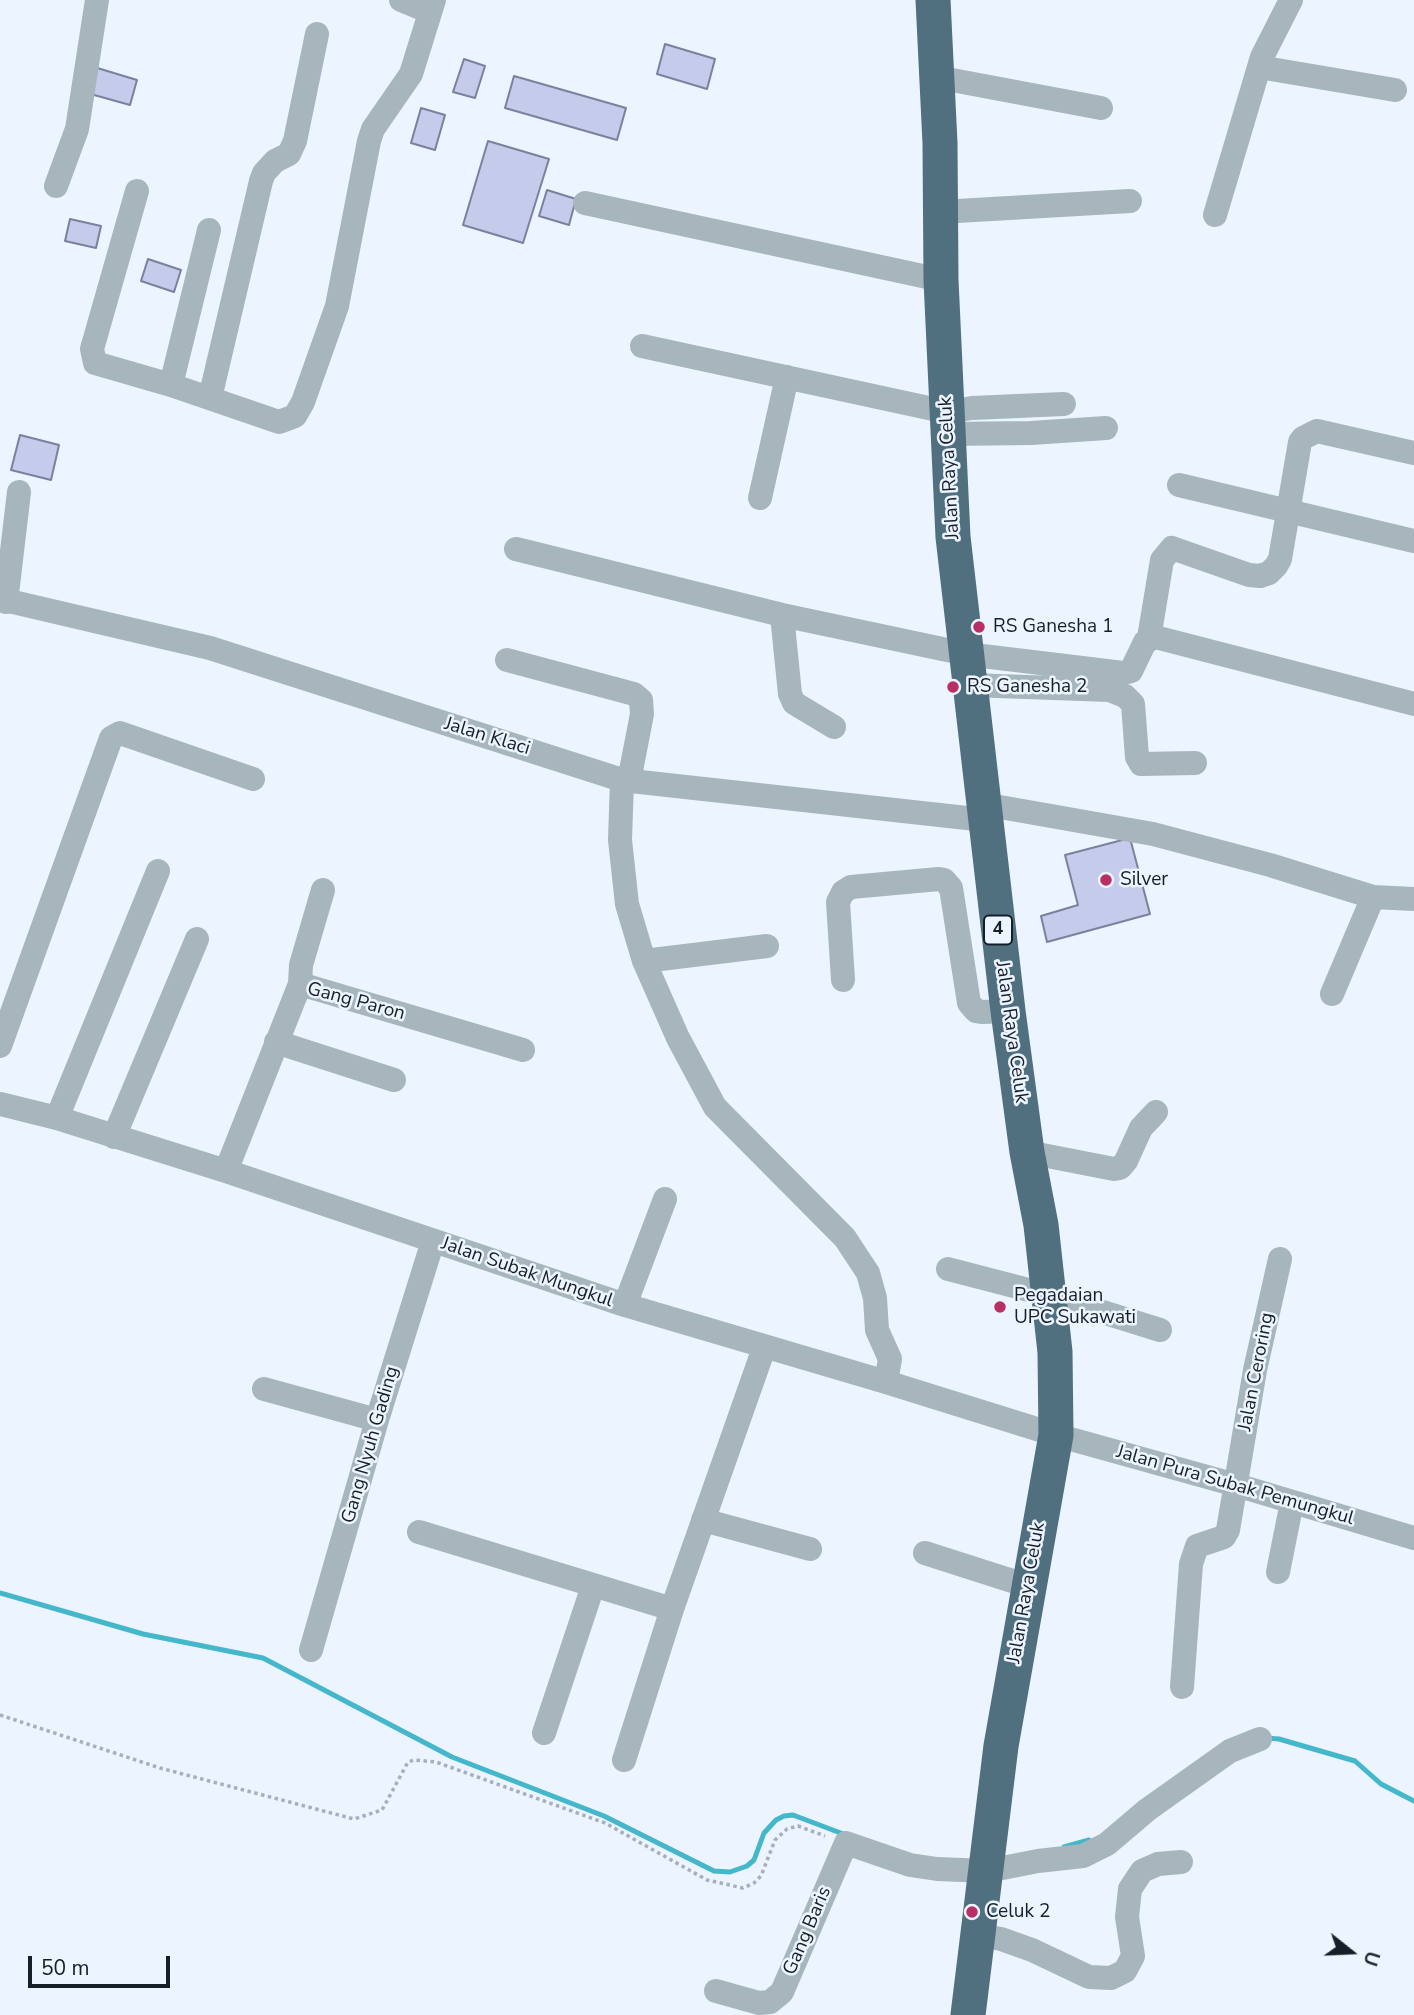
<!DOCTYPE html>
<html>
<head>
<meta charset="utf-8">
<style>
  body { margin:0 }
  #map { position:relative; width:1414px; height:2015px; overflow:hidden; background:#ebf4ff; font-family:"Nunito Sans",sans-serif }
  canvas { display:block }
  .north { position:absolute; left:1316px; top:1917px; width:70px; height:70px; -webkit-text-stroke:5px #ebf4ff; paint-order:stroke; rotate:108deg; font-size:19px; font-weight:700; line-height:28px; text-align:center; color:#161e27 }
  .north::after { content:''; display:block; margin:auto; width:24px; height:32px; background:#161e27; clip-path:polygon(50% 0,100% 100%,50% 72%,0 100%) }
  .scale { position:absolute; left:28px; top:1956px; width:142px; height:32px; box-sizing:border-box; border:4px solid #161e27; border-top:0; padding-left:9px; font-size:21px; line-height:24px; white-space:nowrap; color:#161e27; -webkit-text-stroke:5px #ebf4ff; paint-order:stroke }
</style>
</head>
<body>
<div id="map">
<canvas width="1414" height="2015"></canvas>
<div class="north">U</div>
<div class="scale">50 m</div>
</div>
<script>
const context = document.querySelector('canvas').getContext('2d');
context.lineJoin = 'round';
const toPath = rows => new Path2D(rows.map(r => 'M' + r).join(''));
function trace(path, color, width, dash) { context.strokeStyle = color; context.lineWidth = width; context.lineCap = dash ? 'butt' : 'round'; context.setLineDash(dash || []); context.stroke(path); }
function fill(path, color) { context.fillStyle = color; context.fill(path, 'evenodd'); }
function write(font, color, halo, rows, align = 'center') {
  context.font = font + ' "Nunito Sans",sans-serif'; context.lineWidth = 5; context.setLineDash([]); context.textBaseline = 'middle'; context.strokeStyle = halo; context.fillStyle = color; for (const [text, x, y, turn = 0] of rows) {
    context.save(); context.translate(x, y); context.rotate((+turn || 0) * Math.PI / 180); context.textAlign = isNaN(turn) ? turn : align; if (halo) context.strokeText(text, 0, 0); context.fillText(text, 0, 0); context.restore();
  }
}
const stream = toPath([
  [0,1593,143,1634,263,1658,452,1757,604,1816,714,1871,730,1872,747,1866,754,1860,764,1833,776,1820,784,1816,793,1815,846,1835],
  [1265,1738,1279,1739,1355,1761,1381,1784,1414,1801],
  [1064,1847,1089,1840]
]);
const building = toPath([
  [665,44,715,59,707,89,657,74,665,44],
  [464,59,485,66,475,98,453,92,464,59],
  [94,67,137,80,130,105,87,93,94,67],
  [514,76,626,108,617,140,505,108,514,76],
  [421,108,445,115,435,150,411,143,421,108],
  [488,141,549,159,523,243,463,225,488,141],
  [547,190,576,199,569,225,539,216,547,190],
  [70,219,101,226,96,248,65,241,70,219],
  [148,259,181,270,174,292,141,281,148,259],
  [20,435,59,445,51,480,11,470,20,435],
  [1130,838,1150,914,1047,942,1041,916,1078,905,1065,855,1130,838]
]);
const path = toPath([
  [0,1715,160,1768,354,1819,382,1810,408,1762,414,1760,436,1762,605,1823,707,1880,743,1888,754,1883,761,1876,775,1840,787,1829,798,1826,825,1836]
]);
const minor = toPath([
  [401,0,430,12],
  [1259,67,1395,90],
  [936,77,1101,108],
  [56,186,77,129,97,0],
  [137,191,92,349,95,363,171,385,279,422,295,416,303,402,337,306,369,141,373,129,411,74,434,0],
  [585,203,941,280],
  [940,212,1130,201],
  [1215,215,1262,57,1291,0],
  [642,346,947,412,972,408,1064,404],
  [171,385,209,230],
  [210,398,261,181,264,173,275,161,289,154,295,141,317,34],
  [948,434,1031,433,1106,428],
  [1179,485,1414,541],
  [760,498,787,377],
  [516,549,782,615,966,654,1123,673,1131,671,1145,642,1155,637,1414,704],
  [0,599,210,648,622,780,985,820],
  [6,602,19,492],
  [782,615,790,694,794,703,834,727],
  [1149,638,1162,560,1172,548,1249,575,1260,576,1269,573,1276,566,1280,559,1300,442,1303,438,1317,431,1414,453],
  [507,660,634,694,641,700,642,714,629,781],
  [970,685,1110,690,1125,696,1133,704,1137,757,1141,764,1195,763],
  [622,780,620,840,627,904,644,961,678,1038,715,1107,845,1238,868,1273,875,1298,877,1330,890,1359,886,1382],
  [983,804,1153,834,1270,865,1373,897,1414,899],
  [644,961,767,946],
  [843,980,838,902,843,892,851,887,939,879,944,880,951,888,969,1003,976,1011,983,1012,1008,1011],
  [300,984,523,1050],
  [1332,994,1373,897],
  [276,1042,394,1080],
  [0,1046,111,738,120,733,253,779],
  [0,1104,57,1118,226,1171,625,1305,886,1382,1056,1435,1236,1485,1414,1538],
  [57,1118,158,871],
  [114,1137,197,939],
  [1027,1152,1114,1169,1120,1168,1126,1161,1141,1128,1156,1112],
  [226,1171,300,984,301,965,323,890],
  [948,1269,1048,1295,1160,1330],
  [625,1305,665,1199],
  [264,1389,377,1420],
  [703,1520,810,1549],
  [419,1532,672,1609],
  [925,1553,1028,1586],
  [1278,1572,1292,1502],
  [311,1650,377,1420,433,1241],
  [1182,1687,1191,1564,1197,1546,1224,1537,1228,1530,1255,1370,1280,1259],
  [544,1733,593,1586],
  [624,1760,672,1609,764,1348],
  [978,1935,1001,1939,1032,1950,1089,1977,1111,1978,1125,1971,1133,1956,1127,1917,1130,1889,1142,1871,1158,1864,1181,1862],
  [716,1991,759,2003,770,2002,782,1992,846,1843,910,1865,937,1869,987,1871,1038,1861,1083,1856,1107,1844,1147,1810,1230,1751,1260,1739]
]);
const highway = toPath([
  [933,0,940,143,941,280,953,537,1008,1011,1027,1152,1041,1225,1055,1352,1056,1435,1001,1746,968,2015]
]);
const markers = [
  [979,627,7,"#b92e65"],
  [953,687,7,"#b92e65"],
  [1106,880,7,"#b92e65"],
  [1000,1307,7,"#b92e65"],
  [972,1912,7,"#b92e65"]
];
const shields = [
  [998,930,28]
];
const shieldNames = [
  ["4",998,930]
];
const streetNames = [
  ["Jalan Raya Celuk",950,468,-93],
  ["Jalan Klaci",487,737,17],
  ["Gang Paron",356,1002,15],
  ["Jalan Raya Celuk",1011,1032,82],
  ["Jalan Subak Mungkul",527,1273,19],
  ["Jalan Ceroring",1257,1372,-79],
  ["Gang Nyuh Gading",371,1445,-74],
  ["Jalan Pura Subak Pemungkul",1235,1486,16],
  ["Jalan Raya Celuk",1027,1593,-80],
  ["Gang Baris",808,1931,-67]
];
const poiNames = [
  ["RS Ganesha 1",993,627],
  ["RS Ganesha 2",967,687],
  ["Silver",1120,880],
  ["Pegadaian",1014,1296],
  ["UPC Sukawati",1014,1318],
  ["Celuk 2",986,1912]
];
trace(stream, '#45b7ca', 5);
fill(building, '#c5cceb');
trace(building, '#7a819e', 2);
trace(path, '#a6afba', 3.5, [3.5, 3.5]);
trace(minor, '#a7b5bd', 24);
trace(highway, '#506f7f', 35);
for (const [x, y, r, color] of markers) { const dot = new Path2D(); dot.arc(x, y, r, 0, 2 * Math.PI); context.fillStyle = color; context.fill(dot); trace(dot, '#ebf4ff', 2.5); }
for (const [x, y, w] of shields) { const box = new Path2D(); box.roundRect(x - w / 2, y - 14.5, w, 29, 5); context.fillStyle = '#ebf4ff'; context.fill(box); trace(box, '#161e27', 2); }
write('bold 18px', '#161e27', null, shieldNames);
write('19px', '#161e27', '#ebf4ff', streetNames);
write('19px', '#161e27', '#ebf4ff', poiNames, 'left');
</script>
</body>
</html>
